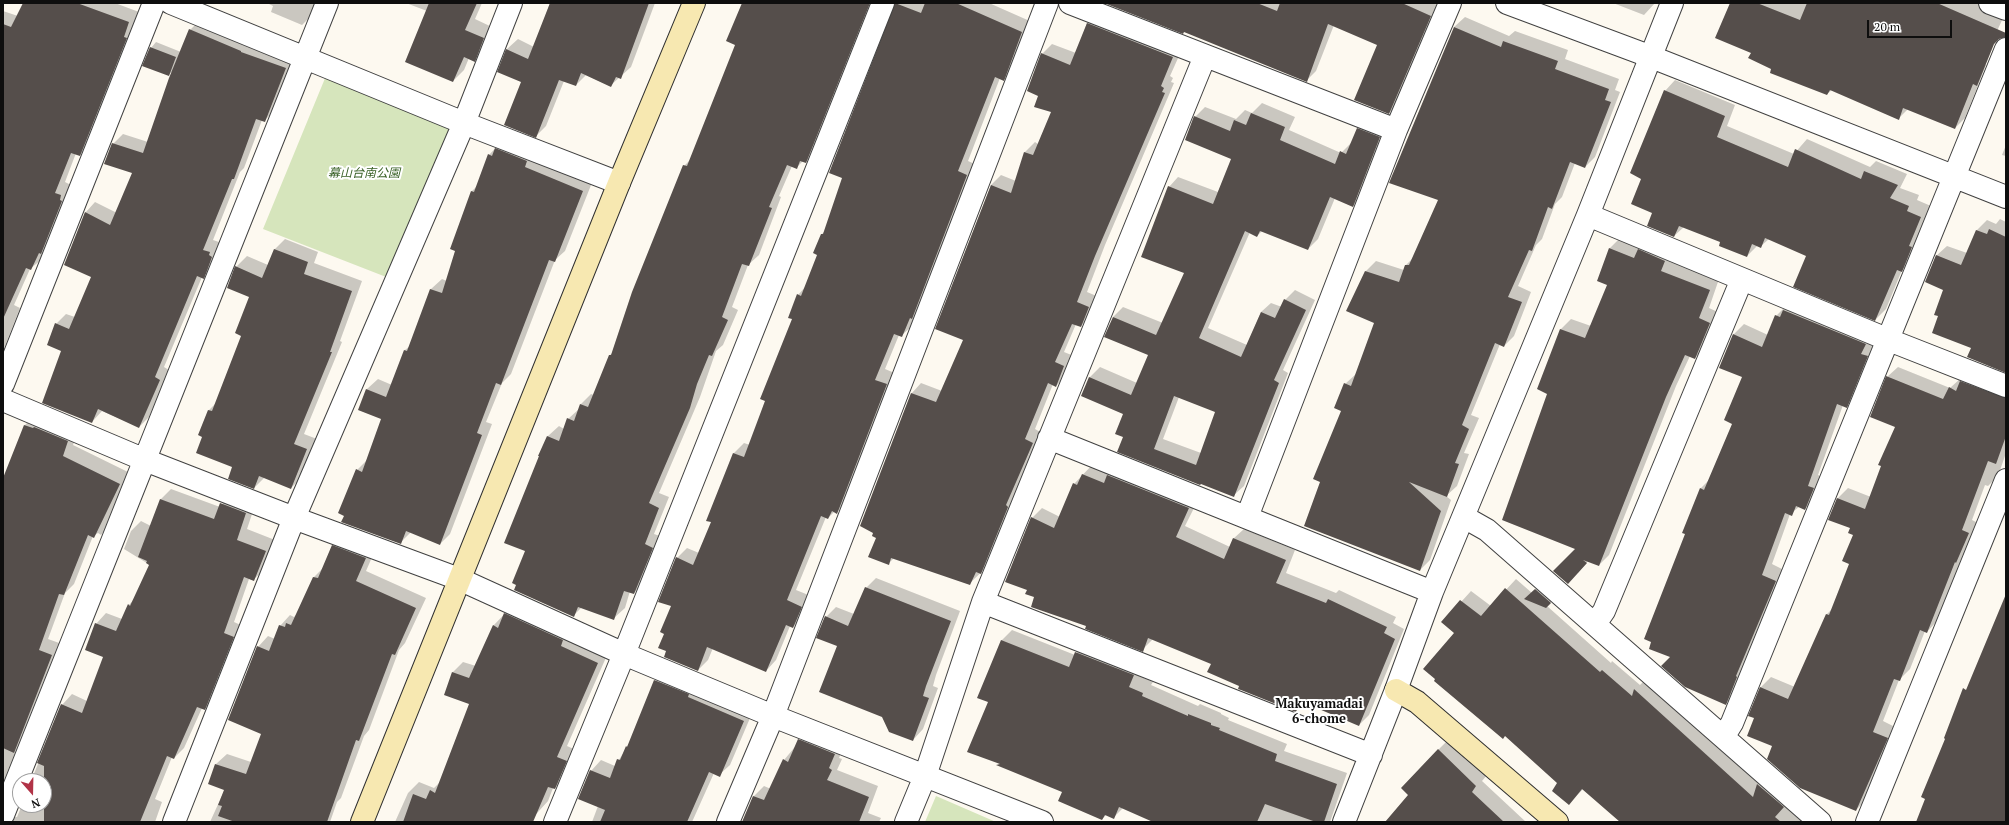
<!DOCTYPE html>
<html>
<head>
<meta charset="utf-8">
<style>
  body { margin:0 }
  #map { position:relative; width:2009px; height:825px; overflow:hidden; background:#fdf9f0; font-family:"PT Serif",serif }
  canvas { display:block }
  .frame { position:absolute; inset:0; border:4px solid #0e0e0e; pointer-events:none }
  .north { position:absolute; left:12px; top:773px; width:40px; height:40px; box-sizing:border-box; background:#fff; border:1px solid #9f9f9f; border-radius:50%; rotate:160deg; font-size:11px; font-weight:700; line-height:16px; text-align:center; color:#0e0e0e }
  .north::after { content:''; display:block; margin:auto; width:14px; height:18px; background:#b13347; clip-path:polygon(50% 0,100% 100%,50% 72%,0 100%) }
  .scale { position:absolute; left:1867px; top:20px; width:85px; height:18px; box-sizing:border-box; border:2px solid #0e0e0e; border-top:0; padding-left:5px; font-size:12px; line-height:14px; white-space:nowrap; color:#0e0e0e; -webkit-text-stroke:3px #fff; paint-order:stroke }
</style>
</head>
<body>
<div id="map">
<canvas width="2009" height="825"></canvas>
<div class="frame"></div>
<div class="north">N</div>
<div class="scale">20 m</div>
</div>
<script>
const context = document.querySelector('canvas').getContext('2d');
context.lineJoin = 'round';
function fill(path, color) { context.fillStyle = color; context.fill(path, 'evenodd'); }
const toPath = rows => new Path2D(rows.map(r => 'M' + r).join(''));
function trace(path, color, width, dash) { context.strokeStyle = color; context.lineWidth = width; context.lineCap = dash ? 'butt' : 'round'; context.setLineDash(dash || []); context.stroke(path); }
function write(font, color, halo, rows, align = 'center') {
  context.font = font + ' "PT Serif","Noto Sans JP",serif'; context.lineWidth = 4; context.setLineDash([]); context.textBaseline = 'middle'; context.strokeStyle = halo; context.fillStyle = color; for (const [text, x, y, turn = 0] of rows) {
    context.save(); context.translate(x, y); context.rotate((+turn || 0) * Math.PI / 180); context.textAlign = isNaN(turn) ? turn : align; if (halo) context.strokeText(text, 0, 0); context.fillText(text, 0, 0); context.restore();
  }
}
const green = toPath([
  [328,71,464,123,399,282,263,229],
  [936,796,996,822,925,822]
]);
const shadow = toPath([
  [25,3,115,3,139,12,90,144,80,155,76,153,65,182,71,185,42,259,30,269,14,305,20,308,3,351,3,11,18,16],
  [267,3,317,3,312,15,302,25,271,12,273,6],
  [406,3,482,3,475,19,494,28,485,50,474,61,469,58,464,70,453,81,427,11],
  [550,3,655,3,631,67,610,86,586,75,576,85,564,81,546,126,536,136,522,82,499,71,507,49,518,39,534,47],
  [743,3,875,3,816,152,806,162,803,161,796,168,792,166,779,196,781,197,759,255,748,265,732,307,738,310,723,345,716,351,700,397,659,493,669,497,654,534,663,537,645,582,634,593,630,591,625,608,614,618,582,607,573,616,517,585,527,551,539,455,548,436,559,426,564,429,568,419,579,409,581,404,591,394,594,395,610,355,614,352,684,166,691,159,737,44],
  [896,3,989,3,1032,22,1014,70,1003,80,1000,78,968,161,977,165,912,326,901,336,899,335,885,369,897,374,847,502,837,512,835,511,828,518,826,517,796,590,811,596,803,617,793,627,790,626,776,660,766,671,713,648,708,660,698,670,667,650,665,633,672,605,677,558,687,548,699,553,712,522,708,520,734,453,744,443,750,445,793,319,798,295,806,286,819,255,822,234,825,231,843,178,830,172],
  [1107,3,1433,3,1440,6,1399,103,1389,113,1378,44,1334,25,1316,71,1306,81,1184,31],
  [1613,3,1655,3,1644,15],
  [1730,3,1994,3,2003,18,1992,42,1984,64,1986,65,1965,118,1955,128,1908,109,1899,118,1832,90,1827,94,1773,69,1752,52],
  [1097,14,1183,47,1170,76,1173,78,1171,82,1174,83,1105,245,1087,292,1099,297,1091,316,1081,326,1076,324,1064,352,1074,356,1066,376,1056,386,1053,384,1035,429,1042,433,991,563,969,584,894,558,889,563,877,537,912,393,921,383,942,391,964,340,936,328,991,185,1001,175,1016,181,1025,152,1035,142,1038,144,1052,112,1039,95,1042,54,1052,44,1076,53,1087,23],
  [1465,17,1509,36,1515,31,1568,50,1565,59,1619,79,1615,90,1620,92,1595,157,1585,167,1575,163,1562,197,1555,204,1542,239,1536,245,1518,286,1531,292,1514,336,1504,346,1500,344,1471,415,1479,418,1464,453,1469,454,1457,486,1446,496,1451,500,1430,560,1420,570,1321,481,1342,410,1345,384,1356,374,1375,322,1348,310,1366,271,1376,261,1404,270,1405,266,1413,258,1440,199,1454,27],
  [200,20,295,58,274,111,264,121,262,120,244,168,240,172,213,240,219,242,218,245,222,247,213,268,202,277,164,367,169,370,149,417,139,427,102,411,92,422,62,350,56,324,66,314,75,317,92,277,86,212,95,202,117,213,134,173,113,144,123,134,148,142,174,70,168,75,151,48,156,42,181,52,190,30],
  [1675,80,1735,105,1727,126,1794,154,1807,139,1870,167,1876,161,1907,174,1900,188,1919,195,1917,200,1931,206,1912,260,1902,270,1886,309,1875,320,1807,255,1769,239,1761,246,1758,245,1747,256,1722,242,1684,227,1674,236,1653,212,1643,178,1665,91],
  [1262,103,1295,117,1289,130,1341,153,1352,142,1358,129,1367,119,1389,127,1363,196,1353,206,1335,198,1318,239,1308,249,1262,231,1257,236,1250,232,1208,328,1247,345,1261,312,1271,303,1282,307,1285,300,1295,290,1315,300,1283,370,1288,373,1244,486,1234,495,1124,437,1124,414,1082,395,1090,377,1100,367,1137,383,1149,354,1113,317,1123,307,1163,323,1185,272,1169,187,1178,177,1218,192,1233,158,1195,117,1205,107,1236,119,1245,110,1252,113],
  [1179,397,1217,412,1201,453,1163,439],
  [499,144,593,180,565,251,555,260,511,374,502,383,486,422,492,424,450,534,440,544,411,532,400,543,345,515,357,470,368,459,383,419,359,410,367,389,378,379,392,385,405,350,410,346,431,289,442,279,447,281,472,191,477,186,489,155],
  [2006,145,2006,156,2002,155],
  [2000,219,2006,222,2006,372,1972,347,1939,316,1944,289,1936,256,1947,246,1967,253,1977,230,1987,220,1996,224],
  [1620,238,1675,250,1670,261,1719,279,1709,308,1720,313,1705,348,1695,358,1690,356,1676,386,1609,555,1599,565,1588,561,1578,573,1577,548,1548,393,1561,329,1571,319,1591,326,1608,284,1598,280,1610,248],
  [285,239,318,252,314,263,362,281,340,341,342,342,304,434,317,439,302,477,291,488,265,477,254,488,203,436,199,435,209,410,216,403,242,335,250,296,236,267,247,256,268,265,275,249],
  [1787,305,1878,345,1857,396,1846,406,1843,405,1818,475,1824,478,1815,498,1805,509,1799,507,1790,514,1772,564,1786,571,1736,694,1725,704,1672,656,1686,534,1701,488,1709,480,1733,423,1743,376,1720,367,1734,334,1744,324,1768,335,1776,316],
  [1898,367,1950,388,1961,378,2006,385,2006,453,1998,476,1988,486,1985,485,1972,520,1978,523,1967,551,1963,555,1937,621,1927,632,1925,631,1910,669,1899,680,1883,721,1897,728,1866,800,1856,810,1773,745,1755,718,1750,715,1761,687,1771,677,1795,687,1827,614,1833,608,1850,563,1855,534,1851,528,1830,519,1838,498,1848,488,1871,497,1896,426,1887,377],
  [35,415,78,431,73,445,130,473,113,509,117,510,111,524,101,535,98,533,93,536,74,584,65,593,48,639,62,644,3,795,3,496,6,474,25,425],
  [1093,464,1199,498,1185,526,1230,547,1233,539,1244,529,1295,550,1286,573,1336,593,1339,590,1396,617,1393,623,1404,629,1369,715,1359,725,1305,702,1296,711,1241,685,1212,663,1153,639,1142,650,1087,625,1036,597,1028,590,1032,518,1042,508,1060,517,1074,484],
  [171,489,220,507,231,493,256,502,247,529,275,540,264,570,253,580,249,579,234,622,243,626,215,699,204,709,202,708,184,748,174,758,172,757,155,799,162,802,155,822,3,822,9,816,17,817,22,805,44,805,44,781,31,781,62,705,72,694,87,701,104,657,96,624,106,613,122,619,129,605,134,599,150,565,124,549,131,531,141,521,151,526,161,499],
  [343,535,376,548,366,571,426,598,405,643,399,650,369,730,364,736,341,798,337,802,330,822,210,822,225,789,216,764,227,754,251,762,262,733,258,647,268,636,275,639,280,626,290,615,294,617,297,614,314,577,323,568,332,546],
  [876,578,960,611,936,675,933,686,938,688,923,729,913,740,883,716,838,646,826,617,836,607,854,614,866,588],
  [1516,579,1532,593,1546,579,1556,597,1547,606,1611,663,1612,661,1640,685,1645,680,1762,786,1765,782,1814,822,1621,822,1583,789,1569,804,1559,783,1455,633,1443,622,1471,591,1491,606],
  [515,603,608,653,567,746,576,750,565,778,555,788,553,788,548,801,529,822,395,822,408,793,419,782,434,788,440,782,470,703,445,694,453,672,463,662,476,666,493,626],
  [1012,630,1075,655,1086,642,1143,664,1139,676,1153,682,1151,685,1198,706,1200,704,1221,713,1221,714,1229,718,1228,720,1287,744,1284,751,1347,773,1330,822,1156,822,1123,808,1113,818,1107,814,1102,819,1063,791,998,764,1000,763,989,702,1001,641],
  [665,670,753,711,730,765,719,775,714,773,692,822,592,822,598,806,591,771,601,760,615,766,629,744,655,681],
  [809,730,845,744,839,758,842,759,837,770,878,786,868,813,881,818,879,822,743,822,754,796,764,786,771,789,784,760],
  [1449,739,1487,775,1482,781,1526,822,1387,822,1409,795,1438,750]
]);
const building = toPath([
  [23,3,77,3,129,22,124,37,127,38,80,156,71,153,55,193,61,195,60,200,62,201,41,254,39,253,31,270,26,268,3,319,3,24,11,27],
  [429,3,477,3,465,30,484,38,475,62,464,57,453,82,405,62],
  [550,3,649,3,621,79,616,77,611,87,581,73,576,86,559,80,536,138,504,125,521,82,497,72,506,49,528,59],
  [742,3,870,3,806,163,800,161,797,169,787,165,769,207,772,208,749,266,742,264,722,317,728,320,712,356,709,355,697,384,690,408,649,503,659,508,645,544,653,548,634,594,624,591,614,620,578,607,574,617,514,590,516,585,512,583,525,551,504,543,539,456,538,456,547,436,559,441,567,418,574,421,580,404,588,407,609,355,611,355,632,292,683,165,687,166,735,45,726,41],
  [895,3,921,13,925,3,956,3,1022,32,1004,81,995,77,958,171,967,175,912,319,910,318,902,337,894,334,875,380,887,384,837,514,832,511,828,519,821,516,787,600,802,607,793,628,786,625,766,672,707,647,698,671,664,657,666,651,658,648,664,634,660,632,671,606,658,602,676,557,693,565,711,522,706,521,733,453,744,457,765,401,760,399,792,319,788,318,797,294,801,296,817,255,813,253,821,234,823,234,842,178,829,173],
  [1104,3,1257,3,1277,11,1280,3,1402,3,1431,16,1389,114,1354,100,1377,45,1328,24,1307,82,1184,32,1183,34],
  [1730,3,1757,3,1800,20,1807,3,1937,3,2006,33,2006,37,1999,39,1994,44,1977,86,1973,84,1955,129,1903,108,1899,120,1830,90,1827,95,1770,73,1771,69,1748,58,1751,53,1715,38],
  [1087,23,1173,57,1161,86,1164,88,1162,92,1165,93,1095,256,1077,302,1089,307,1081,327,1072,324,1055,362,1064,366,1056,387,1048,383,1025,439,1033,443,1006,505,1008,507,981,574,976,572,970,585,891,558,889,565,868,557,876,538,872,536,873,533,860,526,911,393,936,402,963,340,935,329,991,185,1011,193,1024,152,1033,155,1051,112,1034,107,1038,96,1027,91,1041,53,1070,65],
  [1454,27,1501,47,1503,41,1558,61,1555,69,1609,89,1605,100,1611,102,1585,168,1570,162,1552,209,1548,207,1532,251,1529,250,1508,297,1522,302,1504,347,1495,343,1462,425,1469,429,1455,463,1459,464,1447,497,1409,482,1441,511,1420,571,1304,526,1320,482,1313,479,1341,411,1334,408,1344,383,1351,386,1374,323,1346,311,1365,271,1399,282,1405,265,1409,265,1438,200,1389,183],
  [189,29,241,51,241,52,286,68,265,122,256,119,234,179,232,179,203,250,210,252,209,255,212,257,204,279,197,276,155,377,160,380,139,428,98,409,92,423,42,403,61,351,47,345,55,323,69,329,91,277,64,265,85,212,110,225,132,173,104,164,112,143,143,153,169,78],
  [150,47,176,57,169,76,142,66],
  [1664,90,1725,116,1717,137,1788,167,1795,149,1861,179,1864,171,1898,185,1890,198,1909,206,1907,211,1921,217,1909,246,1912,247,1902,272,1897,270,1875,321,1793,287,1806,256,1765,238,1761,248,1752,244,1747,257,1719,246,1720,242,1679,226,1674,237,1647,226,1652,213,1631,204,1641,179,1630,173],
  [1251,113,1285,127,1280,140,1335,164,1340,151,1346,154,1357,128,1380,137,1353,207,1330,197,1308,250,1260,231,1257,237,1245,231,1199,338,1241,357,1261,312,1275,318,1284,299,1306,310,1274,380,1279,383,1234,497,1201,484,1200,485,1117,452,1123,437,1115,434,1123,414,1081,396,1089,377,1131,395,1148,355,1104,337,1113,317,1156,335,1184,273,1141,257,1168,186,1213,204,1231,159,1185,140,1194,116,1230,131,1234,120,1246,125],
  [1174,396,1215,412,1196,465,1154,449],
  [495,148,527,161,525,167,583,191,555,262,549,260,501,385,496,383,477,433,482,435,440,545,406,531,401,544,341,522,344,516,338,513,356,469,362,472,381,419,358,410,366,389,386,397,404,350,407,351,430,289,442,293,455,251,450,249,471,191,474,192,488,154,492,156],
  [1989,229,2006,237,2006,373,1967,357,1971,348,1932,333,1938,316,1934,315,1943,290,1925,282,1936,255,1961,265,1976,230,1987,234],
  [1609,248,1634,258,1638,249,1665,261,1661,271,1710,290,1699,318,1710,323,1695,359,1685,355,1666,397,1599,566,1583,560,1587,563,1568,584,1553,571,1575,549,1502,520,1547,394,1537,389,1560,329,1585,338,1607,285,1597,281],
  [274,249,308,262,304,274,352,291,330,352,332,352,294,444,307,449,291,489,259,476,254,489,228,479,232,467,196,453,202,437,198,435,208,410,212,411,241,336,235,333,249,297,227,288,235,266,262,278],
  [1783,310,1866,344,1861,354,1868,356,1847,408,1837,404,1808,486,1814,488,1805,510,1796,506,1792,516,1785,513,1762,575,1776,581,1736,676,1737,677,1726,705,1685,687,1661,666,1670,657,1649,649,1651,642,1644,639,1685,534,1682,533,1700,488,1704,490,1732,424,1724,420,1742,377,1719,368,1733,334,1762,347,1775,315,1780,317],
  [1886,376,1943,399,1949,387,1956,391,1960,381,2006,398,2006,436,1996,464,1988,461,1962,530,1969,533,1956,563,1955,562,1927,633,1920,630,1900,681,1894,679,1873,732,1888,738,1856,811,1800,788,1767,759,1772,746,1747,736,1754,718,1748,716,1760,687,1788,699,1826,614,1829,615,1849,564,1842,561,1853,535,1848,533,1850,528,1828,520,1837,498,1865,509,1881,466,1878,465,1895,427,1870,417],
  [24,425,33,428,34,427,68,441,63,456,120,484,94,538,88,535,64,595,59,594,39,650,52,655,14,753,3,748,3,478],
  [1082,474,1104,483,1107,475,1189,508,1176,537,1224,559,1233,538,1286,560,1276,583,1326,603,1328,599,1387,627,1384,633,1395,639,1359,726,1300,701,1296,712,1241,690,1238,689,1239,686,1207,672,1211,664,1148,638,1143,652,1085,629,1086,626,1031,607,1034,597,1025,594,1027,590,1005,582,1031,517,1054,528,1073,483,1077,485],
  [160,499,214,519,220,503,246,513,237,540,266,551,254,581,244,577,224,633,234,637,205,710,197,707,174,759,167,756,140,822,44,822,44,766,37,763,61,704,82,713,103,657,85,650,95,623,116,631,128,604,130,606,149,565,146,563,147,561,138,557],
  [332,545,366,558,356,581,416,608,395,655,392,654,359,741,356,740,327,822,235,822,218,816,222,806,218,805,224,790,208,784,215,764,246,774,261,734,228,720,257,646,269,651,279,625,285,627,286,623,291,625,313,577,318,578],
  [865,587,951,621,926,686,923,696,929,698,913,741,889,732,882,717,819,692,837,646,816,638,825,616,848,626],
  [1505,588,1600,672,1602,670,1632,696,1634,689,1753,797,1757,784,1784,807,1775,817,1781,822,1620,822,1582,789,1569,805,1552,791,1557,783,1505,736,1503,739,1434,681,1435,679,1423,669,1454,633,1441,622,1460,600,1481,616],
  [1535,589,1551,603,1546,608,1524,599],
  [2006,594,2006,822,1916,822,1925,799,1921,797,1945,739,1944,738,1963,688,1966,690],
  [504,613,563,640,561,646,598,663,557,757,567,761,555,789,548,787,533,822,403,822,413,794,426,799,430,790,435,793,469,704,444,695,452,672,469,678,493,625,498,628],
  [1001,640,1069,667,1075,652,1134,675,1129,687,1143,693,1142,696,1188,716,1188,714,1211,723,1211,725,1220,728,1219,730,1277,754,1275,761,1337,784,1324,822,1316,822,1265,804,1257,822,1153,822,1119,807,1114,819,1105,815,1102,820,1058,801,1062,792,996,765,1000,764,967,752,988,702,977,698],
  [654,680,689,694,688,697,744,721,720,777,709,772,687,822,600,822,605,810,578,799,590,770,610,778,617,759,620,760,626,746,627,747],
  [798,739,835,754,829,768,832,770,827,780,869,797,859,822,742,822,753,796,764,800,783,759,788,762],
  [1438,749,1476,786,1472,792,1504,822,1385,822,1408,795,1401,788]
]);
const street = toPath([
  [171,3,464,123,619,183],
  [1070,3,1396,130],
  [1507,3,1649,56,2006,197],
  [1990,3,2006,9],
  [1588,215,1889,340,2006,386],
  [3,384,154,3],
  [3,400,145,460,294,518,459,579,624,654,773,716,1042,822],
  [1049,438,1432,592],
  [1247,517,1396,130,1450,3],
  [1464,517,1487,530,1820,822],
  [983,602,1371,755],
  [1595,624,1604,611,1742,279],
  [1724,736,1732,723,2006,49],
  [3,815,327,3],
  [174,822,294,518,464,123,511,3],
  [555,822,624,654,883,3],
  [728,822,773,716,1047,3],
  [906,822,925,776,983,602,1205,56],
  [1344,822,1396,690,1432,592,1588,215,1672,3],
  [1867,822,2006,480]
]);
const secondary = toPath([
  [1396,690,1417,702,1557,822],
  [362,822,619,183,694,3]
]);
const parkNames = [
  ["幕山台南公園",364,174]
];
const neighbourhoodNames = [
  ["Makuyamadai",1319,704],
  ["6-chome",1319,719]
];
fill(green, '#d6e5bc');
fill(shadow, '#0003');
fill(building, '#554e4b');
trace(street, '#414141', 24);
trace(secondary, '#303030', 24);
trace(street, '#fff', 22);
trace(secondary, '#f7e8b1', 22);
write('italic 12px', '#375f24', '#fff', parkNames);
write('bold 13px', '#0e0e0e', '#fff', neighbourhoodNames);
</script>
</body>
</html>
